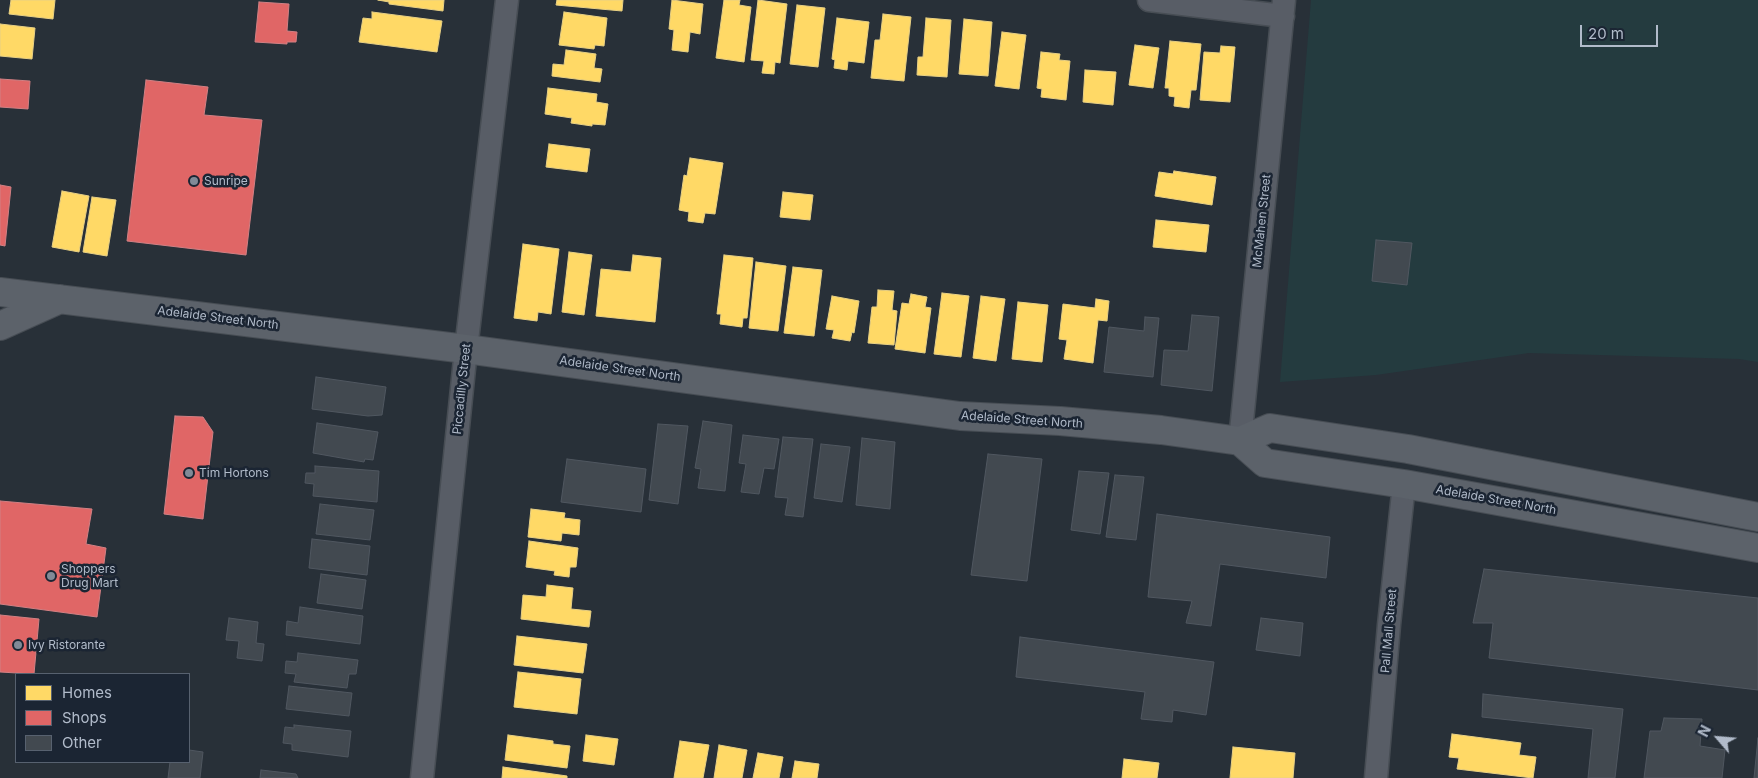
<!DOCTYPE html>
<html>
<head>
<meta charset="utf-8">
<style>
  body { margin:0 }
  #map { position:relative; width:1758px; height:778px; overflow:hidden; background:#283038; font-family:Inter,sans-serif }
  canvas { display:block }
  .legend { position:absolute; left:15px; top:673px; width:175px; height:90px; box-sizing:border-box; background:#1b2533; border:1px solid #57616f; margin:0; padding:6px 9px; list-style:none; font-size:15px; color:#b1bbca }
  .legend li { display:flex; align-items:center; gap:10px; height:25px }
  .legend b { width:25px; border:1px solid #57616f }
  .north { position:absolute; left:1693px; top:713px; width:50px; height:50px; -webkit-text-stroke:4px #1b2533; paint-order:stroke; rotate:297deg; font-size:14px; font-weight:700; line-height:20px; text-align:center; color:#b1bbca }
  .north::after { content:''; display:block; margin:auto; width:18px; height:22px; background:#b1bbca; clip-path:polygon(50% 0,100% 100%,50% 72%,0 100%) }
  .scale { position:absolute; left:1580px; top:25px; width:78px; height:22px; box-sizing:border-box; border:2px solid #b1bbca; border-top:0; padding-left:6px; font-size:15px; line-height:18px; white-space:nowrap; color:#b1bbca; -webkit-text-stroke:4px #1b2533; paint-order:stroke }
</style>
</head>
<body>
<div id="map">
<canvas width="1758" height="778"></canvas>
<ul class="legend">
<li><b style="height:14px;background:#ffd966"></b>Homes</li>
<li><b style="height:14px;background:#e06666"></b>Shops</li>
<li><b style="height:14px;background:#424950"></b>Other</li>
</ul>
<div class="north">N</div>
<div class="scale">20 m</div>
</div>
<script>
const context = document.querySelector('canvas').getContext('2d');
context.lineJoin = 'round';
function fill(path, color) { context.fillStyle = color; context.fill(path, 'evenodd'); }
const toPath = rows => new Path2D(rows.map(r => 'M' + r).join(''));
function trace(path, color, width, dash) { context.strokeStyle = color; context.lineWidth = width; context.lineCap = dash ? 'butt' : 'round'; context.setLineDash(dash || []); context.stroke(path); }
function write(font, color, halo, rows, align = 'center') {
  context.font = font + ' Inter,sans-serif'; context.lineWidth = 5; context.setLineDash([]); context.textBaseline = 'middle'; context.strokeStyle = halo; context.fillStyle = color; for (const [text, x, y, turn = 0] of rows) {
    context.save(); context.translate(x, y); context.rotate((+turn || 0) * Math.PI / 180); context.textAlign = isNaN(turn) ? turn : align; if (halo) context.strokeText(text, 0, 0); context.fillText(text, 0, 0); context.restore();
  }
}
const green = toPath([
  [1311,0,1758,0,1758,362,1739,359,1529,353,1376,375,1280,382]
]);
const homes = toPath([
  [11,0,55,0,53,19,9,14,11,0],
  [378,0,444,0,443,11,389,4,389,2,378,0],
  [557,0,623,0,622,11,556,5,557,0],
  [672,0,703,4,700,34,690,32,688,52,672,50,674,30,669,29,672,0],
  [724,0,740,0,739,5,751,7,744,62,716,58,724,0],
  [758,0,787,4,780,63,775,62,774,74,762,73,764,61,751,60,758,0],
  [797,5,825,8,818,67,790,64,797,5],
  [372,12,442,21,437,52,359,42,363,18,372,19,372,12],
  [564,12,607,18,604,46,595,45,594,49,559,45,564,12],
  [883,14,911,17,904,81,871,78,875,40,880,40,883,14],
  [837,18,869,22,864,63,848,61,847,70,834,68,835,60,832,59,837,18],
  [926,18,951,20,947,77,917,75,918,57,923,57,926,18],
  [964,19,992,22,988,76,959,74,964,19],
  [0,24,35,28,32,59,0,56,0,24],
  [1002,32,1026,35,1019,89,995,86,1002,32],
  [1170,41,1201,44,1196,90,1191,90,1189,108,1174,106,1175,97,1169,96,1169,88,1165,88,1170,41],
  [1135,45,1159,48,1153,88,1129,85,1135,45],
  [1221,46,1235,47,1230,102,1200,100,1204,52,1220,53,1221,46],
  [566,50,596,54,594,68,602,69,600,82,552,76,553,64,564,65,566,50],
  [1041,52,1060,54,1059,60,1070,61,1066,100,1041,97,1042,89,1037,88,1041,52],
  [1085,70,1116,72,1113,105,1083,102,1085,70],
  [548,88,597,94,596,102,608,104,605,125,592,124,592,126,571,123,572,118,545,114,548,88],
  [549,144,590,149,587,172,546,167,549,144],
  [690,158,723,163,715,214,705,213,703,223,688,221,689,212,679,210,684,175,687,176,690,158],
  [1174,171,1216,177,1212,205,1155,196,1159,172,1173,174,1174,171],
  [62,191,89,196,79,252,52,247,62,191],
  [783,192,813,195,810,220,780,217,783,192],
  [92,197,116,200,107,256,83,252,92,197],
  [1156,220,1209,225,1206,252,1153,247,1156,220],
  [523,244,559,249,551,314,538,312,537,321,514,318,523,244],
  [569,252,592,255,584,315,562,312,569,252],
  [633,255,661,258,655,322,596,316,601,269,631,272,633,255],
  [724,255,753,258,747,318,743,318,742,327,720,324,721,314,717,314,724,255],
  [756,262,786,266,778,331,749,328,756,262],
  [793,267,822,270,814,336,784,333,793,267],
  [878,290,894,291,892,310,897,311,894,345,868,343,872,307,877,307,878,290],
  [942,293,969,296,961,357,934,354,942,293],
  [911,294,927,297,925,307,931,308,925,353,895,349,902,303,909,304,911,294],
  [832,296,859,301,854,333,852,332,850,341,832,338,834,330,826,329,832,296],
  [981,296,1005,299,996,361,973,358,981,296],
  [1096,299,1109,301,1107,321,1098,320,1093,363,1064,359,1067,340,1059,339,1063,304,1095,308,1096,299],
  [1018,302,1048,305,1042,362,1012,359,1018,302],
  [531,509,565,513,564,518,580,520,579,535,562,533,561,541,528,537,531,509],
  [529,541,578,548,576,567,570,567,569,577,554,575,555,571,526,567,529,541],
  [547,585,573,588,571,609,591,611,589,627,521,619,523,595,546,597,547,585],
  [517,636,587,644,583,673,514,665,517,636],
  [518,672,581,679,577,714,514,707,518,672],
  [1452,734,1521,743,1519,755,1536,757,1533,778,1457,769,1459,758,1449,757,1452,734],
  [508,735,553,741,553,744,570,746,567,768,505,760,508,735],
  [586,735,618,739,614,765,583,761,586,735],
  [680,741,709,745,703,778,674,778,680,741],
  [719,745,747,750,742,778,714,778,719,745],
  [1233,747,1295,753,1293,778,1230,778,1233,747],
  [758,753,783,757,779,778,753,778,758,753],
  [1124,759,1159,763,1157,778,1122,778,1124,759],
  [795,761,819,764,817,778,792,778,795,761],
  [503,767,567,776,567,778,502,778,503,767]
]);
const shops = toPath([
  [259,2,289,4,287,31,297,32,296,42,287,42,287,44,255,42,259,2],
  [0,79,30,81,28,109,0,107,0,79],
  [146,80,208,87,204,115,262,120,246,255,127,241,146,80],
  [0,185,11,187,5,246,0,245,0,185],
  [175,416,203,417,213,432,203,519,164,514,175,416],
  [0,501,92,509,86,544,106,548,97,617,0,604,0,501],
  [0,615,39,619,34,674,0,672,0,615]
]);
const building = toPath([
  [1376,240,1412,243,1407,285,1372,281,1376,240],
  [1192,315,1219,317,1212,391,1161,385,1164,350,1188,351,1192,315],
  [1145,317,1159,318,1153,377,1104,372,1109,327,1144,331,1145,317],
  [316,377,386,387,382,415,368,416,312,409,316,377],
  [703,421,732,425,725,491,698,488,701,469,695,468,703,421],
  [317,423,378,432,373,460,365,459,364,462,313,453,317,423],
  [658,424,688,426,678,504,649,500,658,424],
  [743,435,779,439,774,469,764,468,759,494,741,492,746,464,739,463,743,435],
  [783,437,813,439,803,517,785,515,788,498,775,497,783,437],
  [862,438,895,442,890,509,856,505,862,438],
  [821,444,850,447,842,502,814,498,821,444],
  [988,454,1042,459,1027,581,971,575,988,454],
  [567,459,646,469,641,512,561,502,567,459],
  [315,466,379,471,377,502,313,496,314,484,305,483,306,473,315,473,315,466],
  [1079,471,1109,473,1100,534,1071,530,1079,471],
  [1115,475,1144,477,1136,540,1106,537,1115,475],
  [320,504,374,510,370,540,316,534,320,504],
  [1157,514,1330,537,1326,578,1220,564,1211,626,1186,623,1192,601,1148,597,1157,514],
  [312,539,370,546,367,575,309,568,312,539],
  [1484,569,1758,598,1758,690,1489,658,1493,623,1473,623,1484,569],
  [321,574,366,580,362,609,317,603,321,574],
  [300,607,363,616,360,644,286,635,287,621,298,623,300,607],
  [229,618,258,622,256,643,264,644,262,661,237,658,239,641,226,640,229,618],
  [1261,618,1303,623,1300,656,1256,650,1261,618],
  [1020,637,1214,662,1206,715,1173,710,1172,722,1141,719,1145,692,1016,677,1020,637],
  [298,653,358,660,356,674,349,674,347,688,294,682,296,674,285,673,286,661,297,662,298,653],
  [289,686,352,693,349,716,286,709,289,686],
  [1483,694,1623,709,1615,778,1588,778,1593,729,1482,717,1483,694],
  [1664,718,1702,719,1700,746,1725,750,1722,778,1644,778,1650,731,1661,731,1664,718],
  [294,725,351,731,348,757,292,750,292,744,283,743,285,727,294,728,294,725],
  [1758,738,1758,778,1754,778,1758,738],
  [189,750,203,752,200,778,168,778,170,762,189,762,189,750],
  [261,770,296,774,298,778,260,778,261,770]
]);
const minor = toPath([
  [1149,0,1283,16],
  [1240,441,1284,0],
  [422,778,466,349,507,0],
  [1376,778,1389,625,1404,484]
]);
const secondary = toPath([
  [0,292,466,349,960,416,1060,421,1161,430,1240,441,1270,428,1408,449,1758,517],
  [0,326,60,299],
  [1240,441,1265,463,1404,484,1758,548]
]);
const markers = [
  [194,181,5,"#818a97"],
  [189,473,5,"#818a97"],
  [51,576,5,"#818a97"],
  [18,645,5,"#818a97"]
];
const poiNames = [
  ["Sunripe",204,181],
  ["Tim Hortons",199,473],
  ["Shoppers",61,569],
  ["Drug Mart",61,583],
  ["Ivy Ristorante",28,645]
];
const streetNames = [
  ["McMahen Street",1262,221,-84],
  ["Adelaide Street North",218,318,7],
  ["Adelaide Street North",620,369,8],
  ["Piccadilly Street",462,389,-84],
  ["Adelaide Street North",1022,420,4],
  ["Adelaide Street North",1496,500,10],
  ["Pall Mall Street",1389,631,-85]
];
fill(green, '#243b3f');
fill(homes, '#ffd966');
trace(homes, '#e8d084', 1);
fill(shops, '#e06666');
trace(shops, '#d28084', 1);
fill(building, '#424950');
trace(building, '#505760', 1);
trace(minor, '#474d54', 25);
trace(secondary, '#474d54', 30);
trace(minor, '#585d66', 22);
trace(secondary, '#5c626a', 28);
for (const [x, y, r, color] of markers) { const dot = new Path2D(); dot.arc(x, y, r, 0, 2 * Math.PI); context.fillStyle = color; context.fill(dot); trace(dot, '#1b2533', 2); }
write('12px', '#b1bbca', '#1b2533', poiNames, 'left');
write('12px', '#b1bbca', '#1b2533', streetNames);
</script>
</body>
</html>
